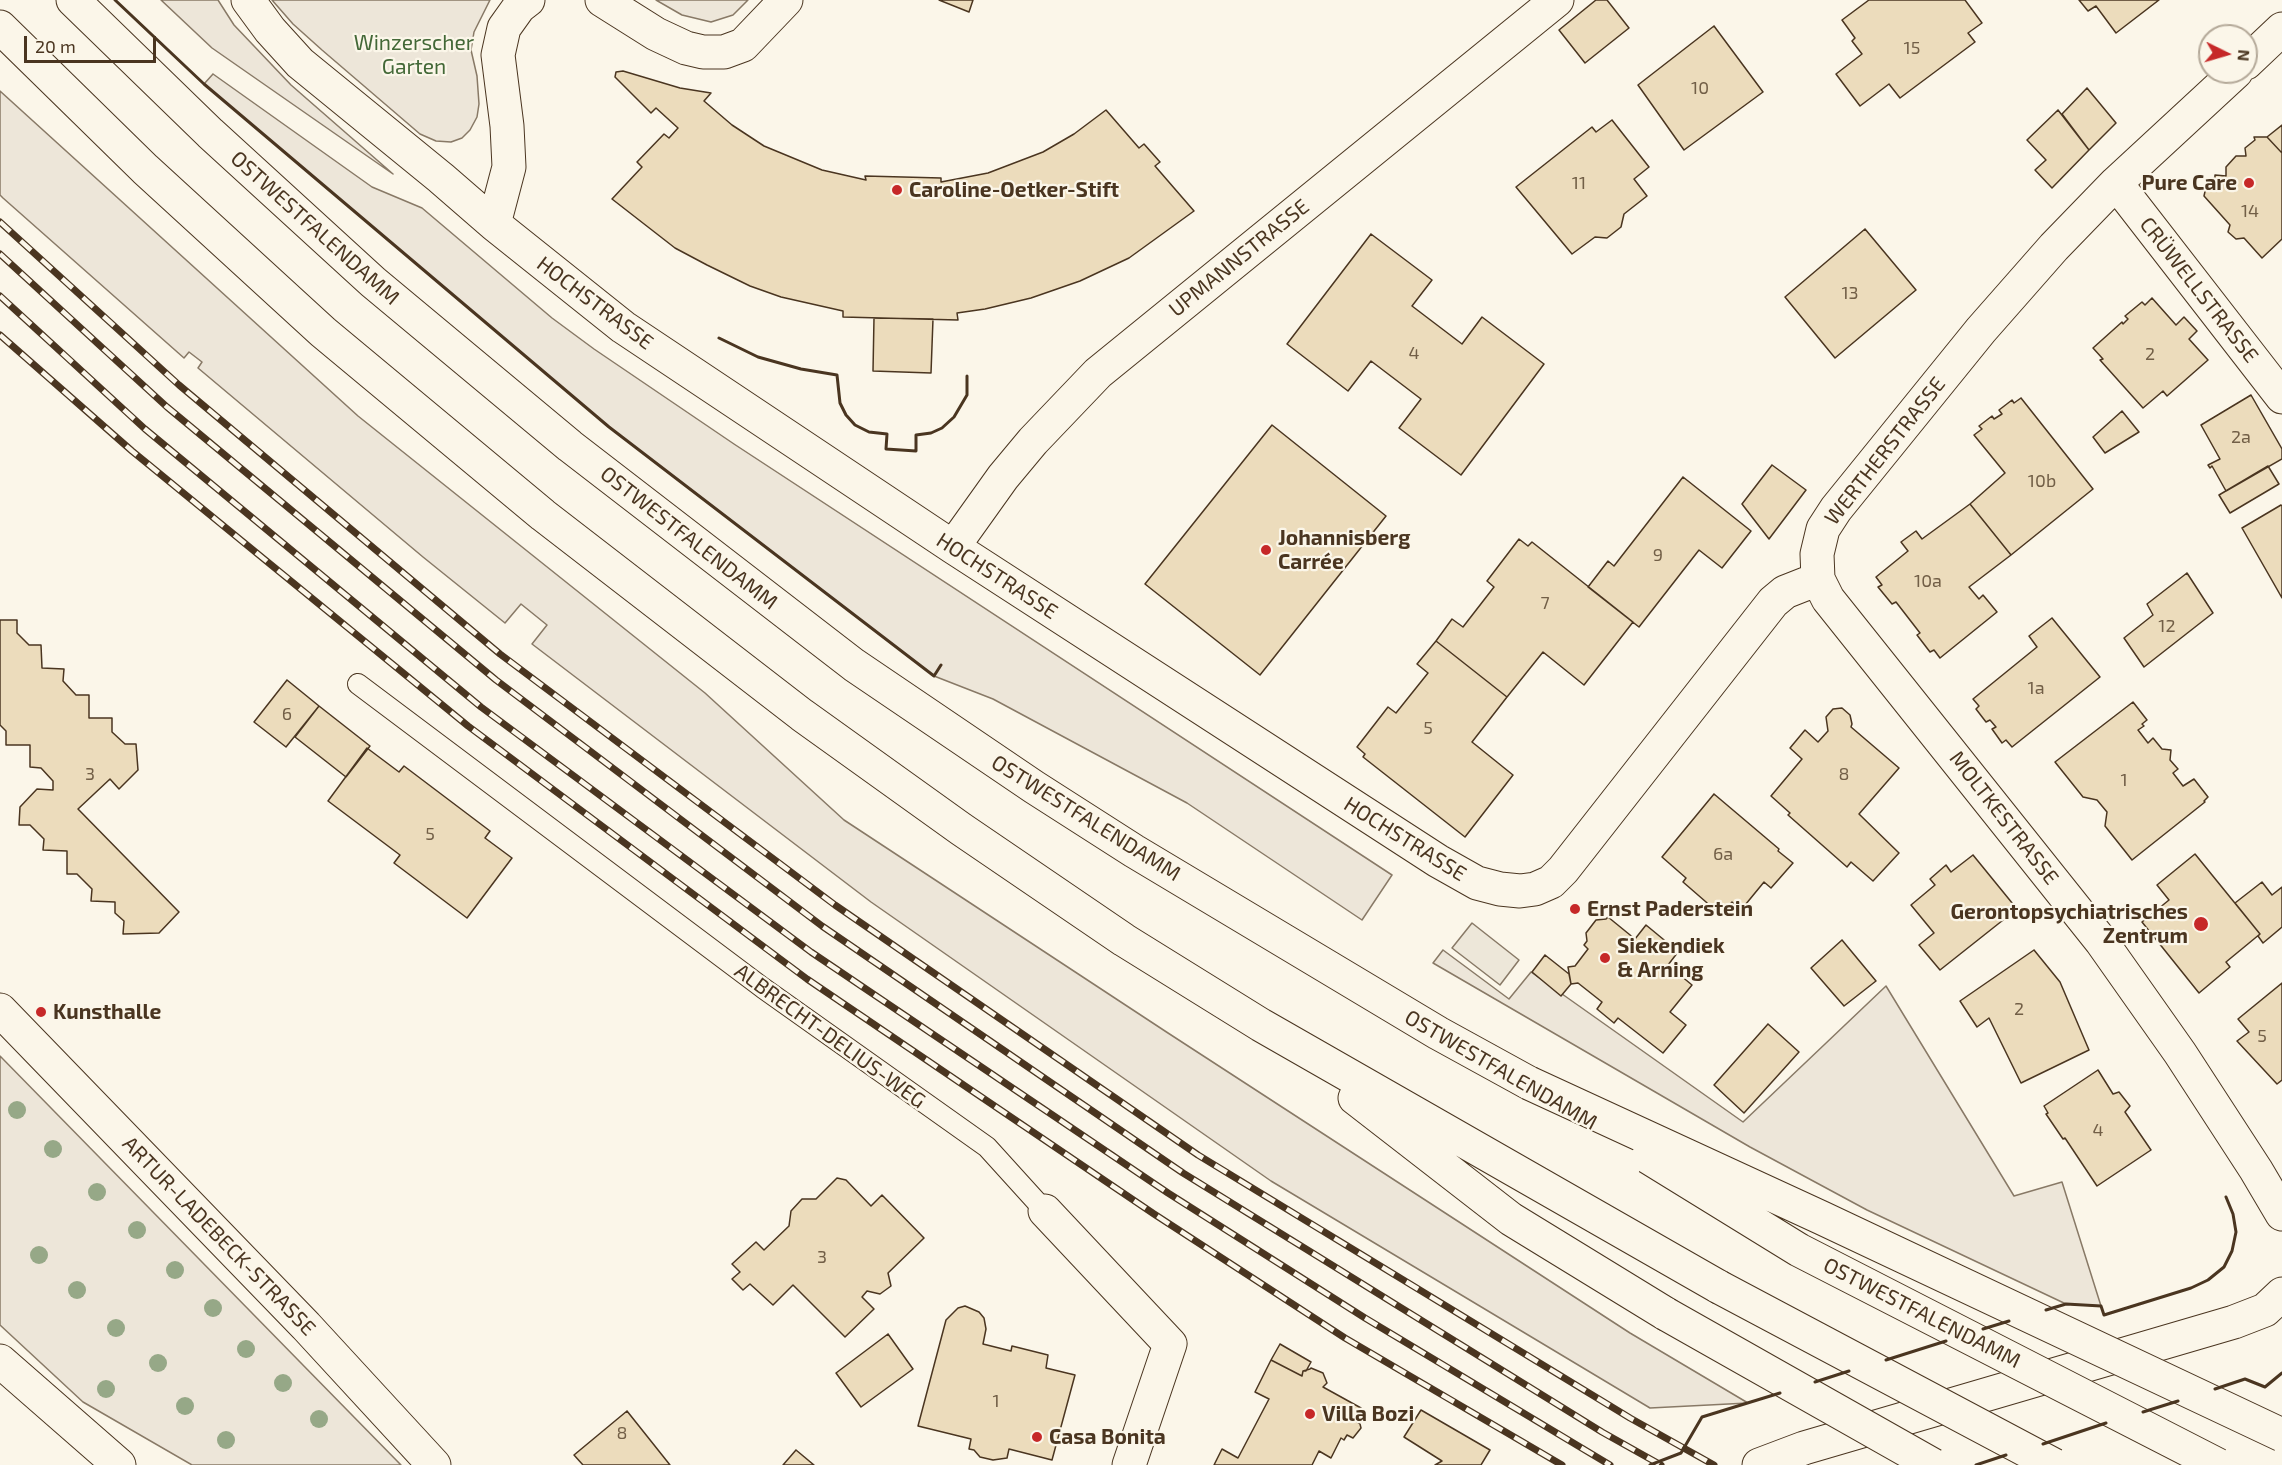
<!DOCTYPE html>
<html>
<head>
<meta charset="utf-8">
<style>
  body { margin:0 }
  #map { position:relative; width:2282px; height:1465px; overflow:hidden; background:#fbf6e9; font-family:"Exo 2",sans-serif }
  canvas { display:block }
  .north { position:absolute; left:2198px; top:24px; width:60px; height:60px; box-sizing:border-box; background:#fbf6e9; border:2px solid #b4a999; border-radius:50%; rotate:95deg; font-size:16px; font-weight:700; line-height:24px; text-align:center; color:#4a3520 }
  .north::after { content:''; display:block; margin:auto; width:21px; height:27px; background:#c62828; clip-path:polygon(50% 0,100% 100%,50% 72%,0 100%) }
  .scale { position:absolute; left:24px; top:36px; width:132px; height:27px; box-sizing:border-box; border:3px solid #4a3520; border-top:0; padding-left:8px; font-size:18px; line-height:21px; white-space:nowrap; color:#4a3520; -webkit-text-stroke:4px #fbf6e9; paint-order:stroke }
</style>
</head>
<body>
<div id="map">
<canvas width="2282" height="1465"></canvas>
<div class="north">N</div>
<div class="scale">20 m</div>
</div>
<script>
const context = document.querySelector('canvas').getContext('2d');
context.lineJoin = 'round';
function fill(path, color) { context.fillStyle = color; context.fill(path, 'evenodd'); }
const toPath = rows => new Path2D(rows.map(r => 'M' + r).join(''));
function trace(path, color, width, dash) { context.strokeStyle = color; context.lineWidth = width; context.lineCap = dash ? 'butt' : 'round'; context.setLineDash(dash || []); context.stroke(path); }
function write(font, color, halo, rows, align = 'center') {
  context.font = font + ' "Exo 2",sans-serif'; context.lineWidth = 4.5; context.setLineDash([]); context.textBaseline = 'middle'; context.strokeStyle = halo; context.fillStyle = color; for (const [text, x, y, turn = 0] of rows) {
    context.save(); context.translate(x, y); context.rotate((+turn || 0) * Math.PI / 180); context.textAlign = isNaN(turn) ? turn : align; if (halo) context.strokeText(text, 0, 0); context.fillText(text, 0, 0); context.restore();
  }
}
const green = toPath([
  [161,0,218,0,234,25,291,85,393,174,212,48,161,0],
  [272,0,490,0,474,32,471,50,477,76,479,104,477,117,470,130,462,138,451,142,436,141,420,134,322,50,293,24,272,0],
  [656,0,748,0,733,15,711,22,682,15,656,0],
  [213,74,372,187,422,208,552,318,594,349,734,444,1392,875,1362,920,1187,803,993,699,934,676,609,427,204,84,213,74],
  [0,91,358,416,705,693,844,820,1168,1033,1630,1333,1748,1403,1650,1408,1271,1181,871,902,532,644,547,625,521,604,505,623,423,557,198,368,202,362,189,352,184,358,3,198,0,195,0,91],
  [1443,950,1509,999,1531,972,1743,1122,1886,986,2014,1196,2062,1182,2101,1306,2066,1304,1867,1210,1750,1147,1433,963,1443,950],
  [0,1056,401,1465,192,1465,83,1402,0,1325,0,1056]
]);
const parking = toPath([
  [1472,923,1519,960,1500,985,1452,948,1472,923]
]);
const building = toPath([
  [939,0,973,0,969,12,939,0],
  [1596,0,1607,0,1629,28,1585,63,1559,30,1596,0],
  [1869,0,1965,0,1982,23,1968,33,1975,42,1900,98,1889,84,1860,106,1836,74,1862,54,1852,41,1855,38,1842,20,1869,0],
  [2079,0,2159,0,2116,33,2096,6,2088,11,2079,0],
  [1714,26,1763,92,1684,150,1638,85,1714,26],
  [623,71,680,88,711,93,704,101,732,125,764,146,822,170,866,180,865,176,941,178,941,182,988,173,1043,152,1074,134,1106,110,1139,148,1144,144,1160,162,1155,166,1194,211,1129,258,1080,281,1031,298,985,309,957,313,958,320,843,317,843,311,781,297,750,286,707,265,675,248,612,199,642,167,637,162,664,134,669,138,678,128,656,108,651,113,615,77,616,72,623,71],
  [2087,88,2116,123,2089,150,2062,114,2087,88],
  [2058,110,2089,150,2052,188,2035,170,2046,160,2027,140,2058,110],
  [1612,120,1649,167,1634,179,1647,196,1624,214,1621,227,1607,238,1595,237,1572,254,1516,187,1592,127,1596,132,1612,120],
  [2282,125,2282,153,2267,137,2282,125],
  [2254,137,2267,137,2282,153,2282,239,2262,258,2244,238,2236,239,2228,232,2230,225,2204,196,2206,187,2215,177,2215,175,2226,176,2226,167,2236,156,2246,156,2245,148,2255,140,2254,137],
  [1865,229,1916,290,1835,358,1785,297,1865,229],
  [1371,234,1432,280,1412,306,1462,344,1482,317,1544,364,1461,475,1399,428,1421,399,1371,361,1348,391,1287,344,1371,234],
  [2152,298,2176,325,2184,317,2197,331,2189,339,2208,360,2167,396,2163,391,2143,408,2100,360,2103,359,2093,348,2122,322,2123,324,2128,319,2125,316,2142,302,2145,305,2152,298],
  [874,318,933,319,931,373,873,371,874,318],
  [2251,395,2282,449,2282,459,2226,491,2212,466,2210,468,2208,465,2220,459,2201,425,2251,395],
  [2021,398,2093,489,2011,555,1970,504,2005,473,1974,435,1982,429,1979,426,1992,416,1994,419,2002,414,1999,410,2012,400,2014,403,2021,398],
  [2122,411,2139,432,2105,453,2093,437,2122,411],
  [1272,425,1386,516,1260,675,1145,584,1272,425],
  [1772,465,1806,490,1769,539,1742,504,1772,465],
  [2268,466,2279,484,2230,513,2219,495,2268,466],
  [1683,477,1751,531,1722,568,1699,550,1639,627,1588,587,1608,561,1614,566,1683,477],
  [1970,504,2011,555,1969,587,1979,599,1983,595,1997,612,1940,658,1934,650,1930,652,1917,635,1920,633,1896,602,1892,604,1878,587,1882,585,1876,577,1908,551,1901,542,1916,531,1922,539,1970,504],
  [2281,505,2282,506,2282,598,2242,528,2281,505],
  [1519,539,1528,546,1532,542,1633,622,1584,685,1543,652,1507,697,1436,641,1452,619,1463,627,1494,587,1487,581,1519,539],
  [2187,573,2213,613,2144,667,2124,638,2153,615,2147,604,2187,573],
  [2052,618,2100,677,2012,747,2006,740,2002,743,1992,729,1996,727,1990,720,1986,722,1976,709,1979,706,1973,699,2037,647,2029,636,2052,618],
  [0,620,17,620,17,633,29,645,41,645,42,668,64,669,63,681,76,695,89,695,89,718,112,718,112,732,125,744,136,744,138,770,119,789,110,779,78,809,179,912,159,933,123,934,124,921,115,913,115,902,91,901,92,889,77,874,67,874,67,851,43,850,44,839,30,825,19,825,20,807,37,789,53,790,53,781,41,768,30,767,30,745,6,745,6,731,0,725,0,620],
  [1436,641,1507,697,1472,742,1513,775,1465,837,1363,757,1365,754,1357,747,1388,707,1396,713,1428,673,1417,664,1436,641],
  [287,680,319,706,286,747,254,722,287,680],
  [2133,702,2147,720,2142,724,2144,726,2138,730,2148,743,2153,738,2162,749,2171,750,2170,760,2178,769,2173,773,2183,786,2194,779,2208,797,2204,801,2205,802,2132,860,2105,826,2107,812,2097,800,2083,797,2055,762,2133,702],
  [319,706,370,746,346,777,295,737,319,706],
  [1842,708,1850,715,1852,724,1851,727,1899,768,1859,814,1899,853,1873,881,1851,862,1847,867,1788,815,1790,813,1771,796,1802,759,1790,748,1805,730,1818,742,1828,731,1826,717,1833,709,1842,708],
  [367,748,399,772,404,766,490,831,485,838,512,858,467,918,394,863,400,855,328,801,367,748],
  [1714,794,1779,849,1778,851,1793,863,1771,888,1764,882,1741,910,1732,902,1721,915,1683,882,1686,878,1662,857,1714,794],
  [2195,854,2260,934,2226,962,2230,967,2199,993,2142,922,2169,900,2157,885,2195,854],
  [1973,855,2017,909,1940,970,1919,945,1934,933,1911,905,1935,885,1930,879,1946,865,1951,872,1973,855],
  [2262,882,2272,895,2282,887,2282,927,2263,943,2258,936,2260,934,2235,903,2262,882],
  [1608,917,1635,939,1646,925,1669,944,1678,952,1668,965,1692,985,1670,1012,1686,1025,1663,1053,1618,1018,1614,1023,1597,1009,1602,1002,1578,983,1571,984,1568,967,1575,966,1588,949,1584,945,1587,941,1586,933,1596,920,1606,919,1608,917],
  [1842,940,1876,981,1844,1006,1811,968,1842,940],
  [2034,950,2060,982,2089,1050,2021,1083,1989,1018,1977,1027,1960,1001,2034,950],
  [1545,955,1569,974,1571,984,1561,996,1532,972,1545,955],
  [2282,983,2282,1080,2277,1084,2237,1041,2249,1032,2238,1019,2282,983],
  [1768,1024,1799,1052,1744,1113,1714,1085,1768,1024],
  [2098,1070,2113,1094,2119,1092,2130,1106,2125,1112,2151,1150,2097,1186,2065,1138,2063,1139,2046,1114,2048,1113,2044,1106,2098,1070],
  [837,1178,846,1180,871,1206,882,1195,924,1238,888,1273,891,1286,880,1294,867,1291,862,1297,874,1309,845,1337,793,1285,773,1305,750,1284,743,1290,732,1279,740,1272,732,1264,756,1242,764,1250,789,1226,791,1211,802,1199,816,1199,837,1178],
  [965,1306,979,1312,984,1318,986,1329,983,1344,1011,1351,1012,1346,1048,1355,1046,1368,1075,1375,1052,1460,1009,1449,1007,1458,993,1460,980,1457,974,1450,969,1449,971,1439,918,1426,946,1320,958,1308,965,1306],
  [888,1334,913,1369,861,1407,836,1373,888,1334],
  [1280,1344,1311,1362,1306,1371,1303,1371,1302,1376,1271,1360,1280,1344],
  [1271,1360,1302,1376,1303,1371,1310,1369,1311,1368,1323,1373,1327,1383,1323,1387,1361,1408,1354,1420,1360,1424,1361,1428,1353,1438,1347,1435,1344,1440,1341,1438,1331,1458,1319,1451,1312,1465,1214,1465,1222,1449,1238,1458,1269,1399,1255,1392,1271,1360],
  [1421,1410,1490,1450,1481,1465,1435,1465,1442,1461,1404,1437,1421,1410],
  [627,1411,670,1465,583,1465,574,1455,627,1411],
  [796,1450,814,1465,783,1465,796,1450]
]);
const service = toPath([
  [358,684,763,988,987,1147,1045,1211]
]);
const minor = toPath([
  [248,0,270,30,300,63,441,178,494,224,623,327,953,547,1438,861,1477,883,1500,889,1520,891,1535,889,1551,882,1563,870,1773,602,1785,592,1818,579],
  [602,0,656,34,686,48,703,52,724,52,743,45,786,0],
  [2246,63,2282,29],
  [2236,72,2116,183,2054,247,1981,330,1836,509,1823,529,1817,554,1818,579,1828,599,2101,941,2180,1053,2256,1170,2282,1214],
  [2116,183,2282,397],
  [494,224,509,167,507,126,498,55,504,28,519,7,528,0],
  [953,547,1003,477,1033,441,1098,373,1557,0],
  [1045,1211,1170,1344,1129,1465],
  [1759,1465,1804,1448,2234,1322,2265,1310,2282,1294]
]);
const primary = toPath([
  [0,1010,306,1326,434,1465],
  [0,1361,119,1465]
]);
const trunk = toPath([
  [73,0,210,133,373,282,570,446,854,665,1034,787,1134,851,1438,1033,1529,1083],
  [0,27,145,169,323,332,543,515,802,715,961,829,1124,940,1261,1025,1719,1287],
  [1355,1098,1511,1219,1666,1314]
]);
const rail = toPath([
  [0,222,179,385,500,654,835,905,1198,1155,1630,1418,1714,1465],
  [0,254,167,407,496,680,822,926,1183,1173,1602,1432,1661,1465],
  [0,296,145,429,481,707,811,952,1168,1193,1365,1318,1610,1465],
  [0,335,132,451,468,726,807,979,1154,1214,1345,1338,1562,1465]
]);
const trunkBridge = toPath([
  [1529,1083,1822,1218,2282,1435],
  [1648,1157,1799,1250,2218,1465],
  [1719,1287,2054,1465],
  [1666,1314,1933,1465]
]);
const wall = toPath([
  [115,0,204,84,609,427,934,676,941,665],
  [719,338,758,357,801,369,837,375,840,403,846,415,855,425,869,432,887,434,886,449,916,451,916,435,931,433,942,428,954,417,967,395,967,376],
  [2046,1310,2066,1304,2101,1306,2104,1315,2191,1288,2208,1280,2224,1267,2232,1251,2236,1232,2233,1214,2226,1197],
  [1983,1329,2009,1321],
  [1886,1360,1946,1341],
  [1815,1382,1849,1371],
  [2215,1389,2245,1379,2265,1387,2282,1373],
  [2143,1412,2178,1401],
  [2043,1444,2106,1423],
  [1650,1465,1681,1453,1702,1417,1780,1393],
  [1976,1465,2006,1455]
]);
const trees = [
  [17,1110],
  [53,1149],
  [97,1192],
  [137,1230],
  [39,1255],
  [175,1270],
  [77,1290],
  [213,1308],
  [116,1328],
  [246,1349],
  [158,1363],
  [283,1383],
  [106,1389],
  [185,1406],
  [319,1419],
  [226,1440]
];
const markers = [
  [2249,183,6,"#c62828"],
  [897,190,6,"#c62828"],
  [1266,550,6,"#c62828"],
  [1575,909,6,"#c62828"],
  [2201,924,8,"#c62828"],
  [1605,958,6,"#c62828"],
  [41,1012,6,"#c62828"],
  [1310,1414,6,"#c62828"],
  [1037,1437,6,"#c62828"]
];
const numberNames = [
  ["15",1912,48],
  ["10",1700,88],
  ["11",1579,183],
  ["14",2250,211],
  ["13",1850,293],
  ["4",1414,353],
  ["2",2150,354],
  ["2a",2241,437],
  ["10b",2042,481],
  ["9",1658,555],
  ["10a",1928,581],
  ["7",1545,603],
  ["12",2167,626],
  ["1a",2036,688],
  ["6",287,714],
  ["5",1428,728],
  ["3",90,774],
  ["8",1844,774],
  ["1",2124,780],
  ["5",430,834],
  ["6a",1723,854],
  ["2",2019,1009],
  ["5",2262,1036],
  ["4",2098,1130],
  ["3",822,1257],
  ["1",996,1401],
  ["8",622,1433]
];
const parkNames = [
  ["Winzerscher",414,43],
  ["Garten",414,67]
];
const poiNames = [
  ["Pure Care",2237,183,"right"],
  ["Caroline-Oetker-Stift",909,190],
  ["Johannisberg",1278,538],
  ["Carrée",1278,562],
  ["Ernst Paderstein",1587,909],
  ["Gerontopsychiatrisches",2188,912,"right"],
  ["Zentrum",2188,936,"right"],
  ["Siekendiek",1617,946],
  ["& Arning",1617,970],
  ["Kunsthalle",53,1012],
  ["Villa Bozi",1322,1414],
  ["Casa Bonita",1049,1437]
];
const streetNames = [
  ["OSTWESTFALENDAMM",315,228,42],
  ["UPMANNSTRASSE",1239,258,-39],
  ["CRÜWELLSTRASSE",2199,290,52],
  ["HOCHSTRASSE",595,303,37],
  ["WERTHERSTRASSE",1885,451,-52],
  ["OSTWESTFALENDAMM",689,538,38],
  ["HOCHSTRASSE",997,576,33],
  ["OSTWESTFALENDAMM",1086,818,32],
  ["MOLTKESTRASSE",2004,818,52],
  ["HOCHSTRASSE",1405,839,32],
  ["ALBRECHT-DELIUS-WEG",830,1036,36],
  ["OSTWESTFALENDAMM",1501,1070,30],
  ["ARTUR-LADEBECK-STRASSE",219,1236,46],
  ["OSTWESTFALENDAMM",1922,1313,27]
];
fill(green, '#ede6d9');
trace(green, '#887966', 1.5);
fill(parking, '#ede7d9');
trace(parking, '#887966', 1.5);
fill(building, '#ecdcbc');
trace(building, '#4a3520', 1.5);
trace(service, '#4a3520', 22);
trace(minor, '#4a3520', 35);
trace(primary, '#4a3520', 35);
trace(trunk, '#4a3520', 35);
trace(service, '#fbf6e9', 20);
trace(minor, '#fbf6e9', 33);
trace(primary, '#fbf6e9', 33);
trace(trunk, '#fbf6e9', 33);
trace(rail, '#4a3520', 7);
trace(rail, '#fbf6e9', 4.5, [14]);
trace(trunkBridge, '#4a3520', 35, []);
trace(trunkBridge, '#fbf6e9', 33);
trace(wall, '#4a3520', 3);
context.fillStyle = '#96a887';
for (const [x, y] of trees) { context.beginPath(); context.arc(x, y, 9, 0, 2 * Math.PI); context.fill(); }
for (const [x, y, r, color] of markers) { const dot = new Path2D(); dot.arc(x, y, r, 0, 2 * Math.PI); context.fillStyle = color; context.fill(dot); trace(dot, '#fbf6e9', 2); }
write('18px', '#725f47', null, numberNames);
write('21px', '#436837', '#fbf6e9', parkNames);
write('bold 21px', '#4a3520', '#fbf6e9', poiNames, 'left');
write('21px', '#4a3520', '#fbf6e9', streetNames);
</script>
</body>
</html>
